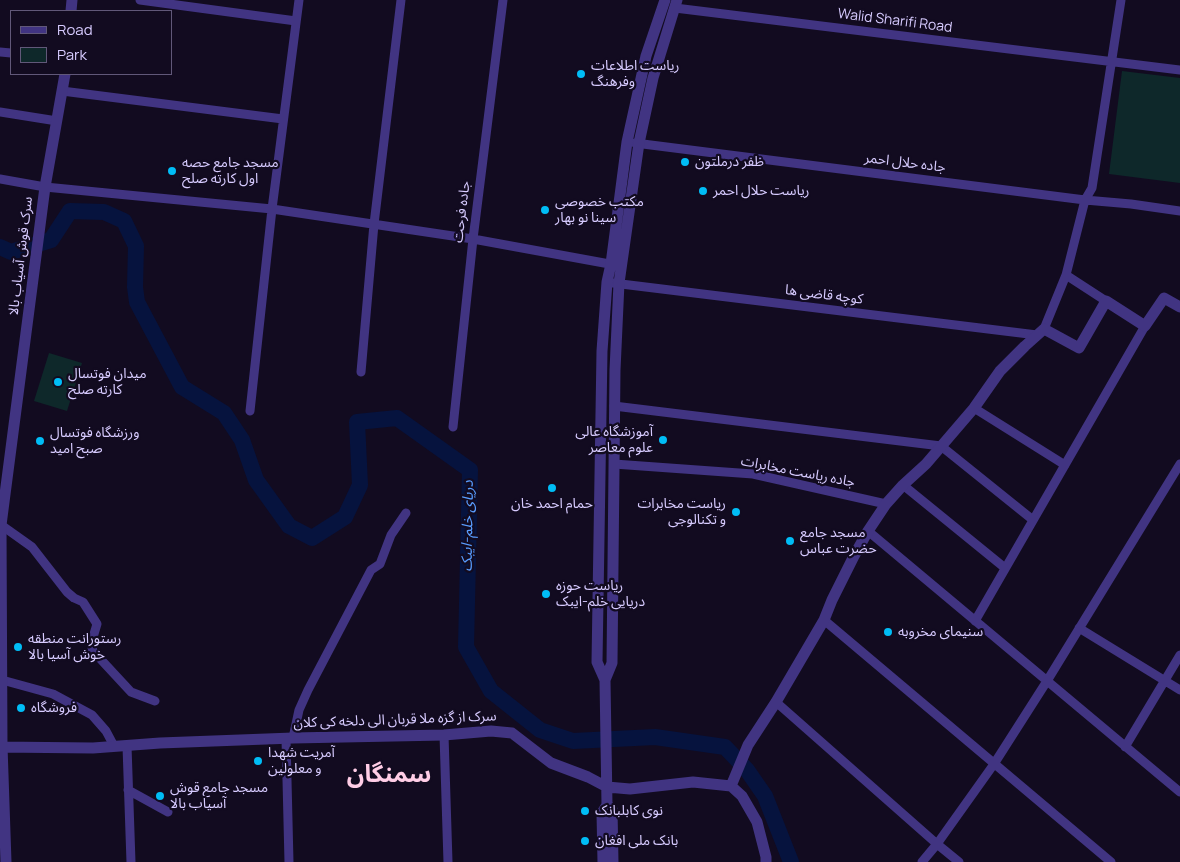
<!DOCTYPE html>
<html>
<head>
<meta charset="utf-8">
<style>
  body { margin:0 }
  #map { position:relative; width:1180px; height:862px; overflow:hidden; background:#120b20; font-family:Manrope,sans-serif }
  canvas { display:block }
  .legend { position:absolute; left:10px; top:10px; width:162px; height:65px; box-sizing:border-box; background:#120b20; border:1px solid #615879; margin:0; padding:6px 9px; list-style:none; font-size:15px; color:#d7cbff }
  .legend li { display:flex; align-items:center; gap:10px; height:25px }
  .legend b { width:25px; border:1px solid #615879 }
</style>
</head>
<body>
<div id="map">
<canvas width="1180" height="862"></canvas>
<ul class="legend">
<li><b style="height:6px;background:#413482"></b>Road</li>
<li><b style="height:14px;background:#0e282a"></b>Park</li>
</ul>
</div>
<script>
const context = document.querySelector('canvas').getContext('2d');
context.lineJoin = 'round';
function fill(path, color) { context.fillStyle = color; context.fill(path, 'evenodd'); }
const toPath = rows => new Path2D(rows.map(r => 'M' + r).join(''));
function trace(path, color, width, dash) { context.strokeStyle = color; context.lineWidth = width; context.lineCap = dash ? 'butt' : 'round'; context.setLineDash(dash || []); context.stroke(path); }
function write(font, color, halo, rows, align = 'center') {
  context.font = font + ' Manrope,"Noto Sans Arabic",sans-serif'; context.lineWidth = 4.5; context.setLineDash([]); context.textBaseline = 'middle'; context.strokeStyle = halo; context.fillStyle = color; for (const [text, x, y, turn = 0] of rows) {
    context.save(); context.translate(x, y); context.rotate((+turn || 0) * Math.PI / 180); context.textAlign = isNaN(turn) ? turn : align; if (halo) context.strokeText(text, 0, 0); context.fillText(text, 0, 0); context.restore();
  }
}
const green = toPath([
  [1122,71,1180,78,1180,183,1109,174],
  [49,353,82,363,67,411,34,401]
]);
const river = toPath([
  [0,247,11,252,51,240,70,211,104,212,124,221,136,246,135,287,137,302,182,387,224,413,242,440,256,480,289,526,312,538,345,517,360,485,357,422,397,418,470,470,466,647,491,691,540,730,573,741,655,737,725,747,747,770,765,796,791,862]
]);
const minor = toPath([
  [140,0,296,21],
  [675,8,1180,70],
  [0,52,11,53],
  [62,91,283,119],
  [0,112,57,121],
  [635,143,1085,200,1131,204,1180,211],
  [0,179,45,187,272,209,473,239,615,265],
  [1066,275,1106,301],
  [613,283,1037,335],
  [1044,329,1066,275,1085,200,1092,188,1121,0],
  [361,372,374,224,401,0],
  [614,406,941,446,1033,520],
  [974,408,1065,465],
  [250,411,272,209,299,0],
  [453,427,473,239,503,0],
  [614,464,753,474,886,504],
  [903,485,1005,568],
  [1,525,32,547,67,592,74,598,83,602,97,624,91,644,93,651,131,692,155,701],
  [868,531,1180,792],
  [824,620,1111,862],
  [975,621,1145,326],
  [1079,628,1180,690],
  [2,680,53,694,92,715,106,731,114,746],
  [776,702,937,844,959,862],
  [444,735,448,862],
  [293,738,299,710,308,690,371,570,380,564,391,535,406,513],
  [286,739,289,862],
  [127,746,131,862],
  [1125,747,1180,655],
  [128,790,168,812],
  [922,862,937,844,994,764,1047,681,1180,464]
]);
const tertiary = toPath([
  [71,11,72,0],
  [605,680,597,662,602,351,607,282,611,264,627,142,646,56,665,0],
  [0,747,93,748,160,743,293,738,444,735,491,731,512,733,551,763,588,777,607,787,630,789,693,782,731,786],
  [731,786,748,745,776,702,824,620,832,600,854,556,868,531,886,504,903,485,926,464,974,408,1000,371,1025,346,1044,329,1079,348,1106,301,1145,326,1164,298,1180,307],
  [731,786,742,796,757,822,766,857,766,862],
  [607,805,612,809,613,862],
  [6,862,2,746,1,525,45,187,65,74],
  [603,862,602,813,607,805,605,680,612,663,615,370,619,283,639,143,653,78,677,0]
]);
const markers = [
  [581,74,5,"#00bdf6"],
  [685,162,5,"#00bdf6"],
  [172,171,5,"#00bdf6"],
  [703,191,5,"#00bdf6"],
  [545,210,5,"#00bdf6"],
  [58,382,5,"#00bdf6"],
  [663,440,5,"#00bdf6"],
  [40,441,5,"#00bdf6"],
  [552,488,5,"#00bdf6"],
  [736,512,5,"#00bdf6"],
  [790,541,5,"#00bdf6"],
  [546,594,5,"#00bdf6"],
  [888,632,5,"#00bdf6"],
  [18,647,5,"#00bdf6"],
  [21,708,5,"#00bdf6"],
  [258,761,5,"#00bdf6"],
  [160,796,5,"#00bdf6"],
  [585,811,5,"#00bdf6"],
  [585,841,5,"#00bdf6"]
];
const streetNames = [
  ["Walid Sharifi Road",895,21,7],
  ["جاده حلال احمر",905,163,7],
  ["جاده فرحت",462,212,-83],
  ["سرک قوش آسیاب بالا",21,256,-83],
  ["کوچه قاضی ها",824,295,7],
  ["جاده ریاست مخابرات",798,472,11],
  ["سرک از گزه ملا قربان الی دلخه کی کلان",395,720,-2]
];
const poiNames = [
  ["ریاست اطلاعات",591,66],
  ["وفرهنگ",591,82],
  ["ظفر درملتون",695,162],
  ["مسجد جامع حصه",182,163],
  ["اول کارته صلح",182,179],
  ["ریاست حلال احمر",713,191],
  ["مکتب خصوصی",555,202],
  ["سینا نو بهار",555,218],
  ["میدان فوتسال",68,374],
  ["کارته صلح",68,390],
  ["آموزشگاه عالی",653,432,"right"],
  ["علوم معاصر",653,448,"right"],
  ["ورزشگاه فوتسال",50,433],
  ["صبح امید",50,449],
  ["حمام احمد خان",552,504,"center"],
  ["ریاست مخابرات",726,504,"right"],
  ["و تکنالوجی",726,520,"right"],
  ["مسجد جامع",800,533],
  ["حضرت عباس",800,549],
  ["ریاست حوزه",556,586],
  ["دریایی خلم-ایبک",556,602],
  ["سنیمای مخروبه",898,632],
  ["رستورانت منطقه",28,639],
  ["خوش آسیا بالا",28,655],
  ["فروشگاه",31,708],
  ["آمریت شهدا",268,753],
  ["و معلولین",268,769],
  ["مسجد جامع قوش",170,788],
  ["آسیاب بالا",170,804],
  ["نوی کابلبانک",595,811],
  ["بانک ملی افغان",595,841]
];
const waterNames = [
  ["دریای خلم-ایبک",468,526,-89]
];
const townNames = [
  ["سمنگان",389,775]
];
fill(green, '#0e282a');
trace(river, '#06133e', 16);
trace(minor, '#413482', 9);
trace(tertiary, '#413482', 11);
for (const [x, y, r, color] of markers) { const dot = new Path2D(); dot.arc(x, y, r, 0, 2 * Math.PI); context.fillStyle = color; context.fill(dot); trace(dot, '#120b20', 2); }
write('14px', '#d7cbff', '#120b20', streetNames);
write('14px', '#d7cbff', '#120b20', poiNames, 'left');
write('italic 15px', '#599dff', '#120b20', waterNames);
write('bold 24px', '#ffcde6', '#120b20', townNames);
</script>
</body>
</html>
